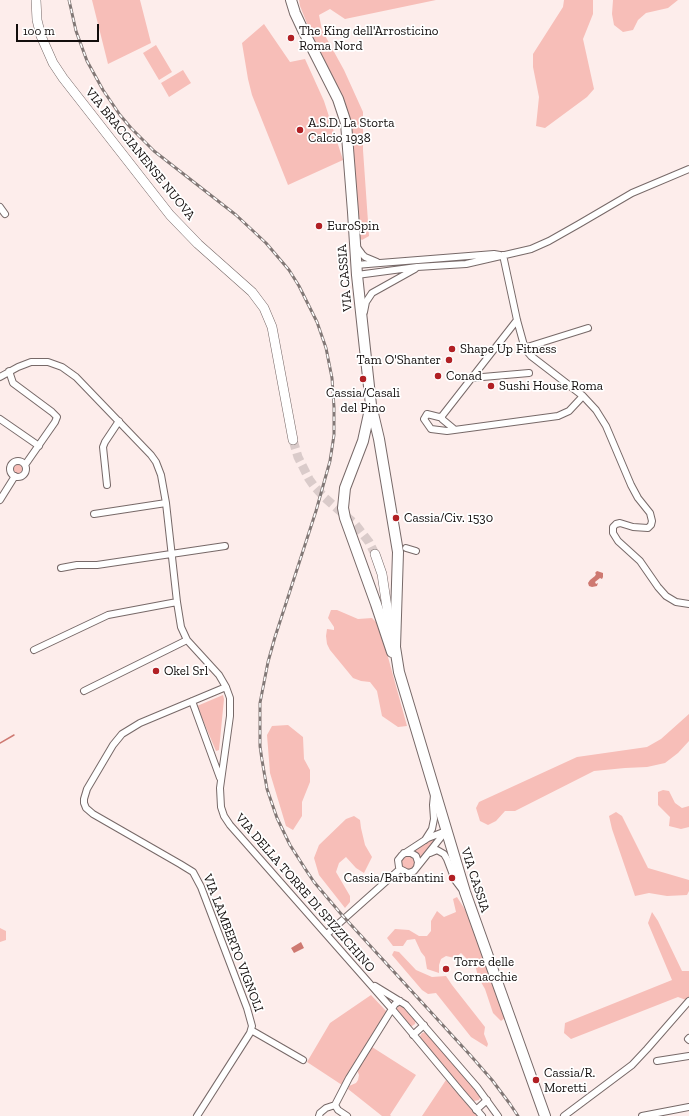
<!DOCTYPE html>
<html>
<head>
<meta charset="utf-8">
<style>
  body { margin:0 }
  #map { position:relative; width:689px; height:1116px; overflow:hidden; background:#fdedeb; font-family:"Zilla Slab",serif }
  canvas { display:block }
  .scale { position:absolute; left:16px; top:24px; width:83px; height:18px; box-sizing:border-box; border:2px solid #120d0c; border-top:0; padding-left:5px; font-size:12px; line-height:14px; white-space:nowrap; color:#120d0c; -webkit-text-stroke:3px #fff; paint-order:stroke }
</style>
</head>
<body>
<div id="map">
<canvas width="689" height="1116"></canvas>
<div class="scale">100 m</div>
</div>
<script>
const context = document.querySelector('canvas').getContext('2d');
context.lineJoin = 'round';
function fill(path, color) { context.fillStyle = color; context.fill(path, 'evenodd'); }
const toPath = rows => new Path2D(rows.map(r => 'M' + r).join(''));
function trace(path, color, width, dash) { context.strokeStyle = color; context.lineWidth = width; context.lineCap = dash ? 'butt' : 'round'; context.setLineDash(dash || []); context.stroke(path); }
function write(font, color, halo, rows, align = 'center') {
  context.font = font + ' "Zilla Slab",serif'; context.lineWidth = 3.5; context.setLineDash([]); context.textBaseline = 'middle'; context.strokeStyle = halo; context.fillStyle = color; for (const [text, x, y, turn = 0] of rows) {
    context.save(); context.translate(x, y); context.rotate((+turn || 0) * Math.PI / 180); context.textAlign = isNaN(turn) ? turn : align; if (halo) context.strokeText(text, 0, 0); context.fillText(text, 0, 0); context.restore();
  }
}
const green = toPath([
  [92,0,140,0,151,43,108,64],
  [299,0,436,0,345,19,330,9,319,15,322,30,344,70,363,112,363,150,369,236,362,240,356,235,347,115,344,100,310,31,300,6],
  [564,0,593,0,593,14,583,39,594,89,587,97,545,128,536,126,539,97,533,67,533,54,563,7],
  [613,0,678,0,668,8,646,13,638,20,633,30,623,32,614,25,612,14],
  [264,24,290,62,305,59,324,101,343,160,288,185,252,95,248,79,242,43],
  [156,45,172,72,159,80,143,53],
  [183,70,191,83,169,97,161,83],
  '13.5 469a4.5 4.5 0 1 1 9 0a4.5 4.5 0 1 1-9 0Z',
  [331,610,337,610,358,619,372,618,376,622,380,628,407,726,398,727,382,716,377,691,370,682,361,681,353,678,330,650,327,644,326,636,327,629,334,630,334,627,328,618],
  [223,695,224,699,219,750,216,751,197,706],
  [689,714,689,741,678,753,665,763,647,767,625,768,594,771,515,811,505,811,496,821,488,825,480,821,476,808,479,802,577,757,647,747,661,739],
  [288,725,303,737,304,759,310,770,310,782,302,802,302,816,293,830,286,826,270,773,267,735,272,726],
  [663,790,669,791,675,803,682,808,689,806,689,827,681,829,669,826,670,817,658,805,658,792],
  [616,812,622,816,648,868,689,880,689,891,687,895,667,896,649,893,635,896,612,829,609,816],
  [354,816,360,820,361,828,365,845,372,857,364,873,356,868,346,857,339,863,336,872,350,896,350,902,345,908,319,875,314,858,319,845,346,819],
  [436,836,437,837,421,858,412,851],
  '401 862a7 7 0 1 1 14 0a7 7 0 1 1-14 0Z',
  [457,897,466,911,491,969,506,1017,501,1021,493,1013,485,989,478,977,476,968,461,953,455,958,446,956,441,959,439,965,439,973,427,969,425,957,421,952,415,939,407,940,403,946,393,946,387,938,395,929,409,930,419,936,427,936,431,931,431,921,437,911,444,917,456,912,453,899],
  [652,912,658,921,682,971,689,971,689,997,686,1000,678,997,571,1039,564,1033,565,1023,672,980,648,923],
  [0,928,6,931,6,940,0,942],
  [394,951,399,952,416,970,432,977,446,976,452,985,485,1027,484,1034,488,1044,487,1047,471,1037,436,993,428,994,422,990,392,955],
  [371,995,387,1012,342,1085,307,1062,330,1023],
  [399,1006,404,1007,416,1019,415,1024,412,1026,409,1026,396,1009],
  [426,1032,481,1095,479,1100,474,1101,471,1099,421,1042,420,1036,422,1033],
  [372,1047,416,1075,390,1115,391,1116,382,1116,348,1089,349,1086,356,1083,358,1080,359,1075,357,1070],
  [446,1080,477,1116,422,1116]
]);
const water = toPath([
  [597,571,603,573,603,577,602,579,600,578,595,582,596,584,598,583,597,586,592,587,589,586,588,583,590,580,595,576,596,574,595,573],
  [301,942,304,948,294,953,291,948]
]);
const stream = toPath([
  [0,743,14,735]
]);
const secondaryTunnel = toPath([
  [293,440,298,457,309,479,314,486,325,498,355,524,369,542,375,554]
]);
const street = toPath([
  [0,207,5,214],
  [356,246,362,254,365,257,377,262],
  [503,255,517,320,525,349,531,356,583,396,596,410,606,426,631,485,638,498,650,513,652,521,651,525,648,528,633,527,620,523,616,524,613,527,613,533,618,541,640,561,658,587,666,596,676,602,689,604],
  [356,265,380,263,494,254,500,255],
  [357,275,417,267,466,264,531,249,549,241,579,224,632,193,689,169],
  [364,312,366,302,372,293,415,269],
  [524,348,588,328],
  [9,371,13,383,52,412,57,417,55,422,25,465],
  [0,377,18,367,31,362,48,362,62,367,76,377,151,455,156,462,161,475,166,503,177,602,181,627,187,640,219,675,226,687,230,698,230,716,220,788,221,807,224,816,230,825,392,1009,462,1093,482,1116],
  [471,378,529,373],
  [442,416,439,417,427,414,424,419,431,429,447,431,558,416,569,411,583,396],
  [442,416,517,320],
  [442,416,442,419,454,429],
  [0,419,39,446],
  '10 469a8 8 0 1 1 16 0a8 8 0 1 1-16 0Z',
  [107,485,103,447,105,442,119,421],
  [0,500,15,476],
  [94,514,166,503],
  [406,548,416,551],
  [61,568,77,565,97,565,225,546],
  [34,650,108,615,177,602],
  [84,691,187,640],
  [192,701,220,778],
  [446,831,414,871,409,873,406,872,400,869,399,867,398,860,402,855,428,838,446,831],
  [425,840,432,829,434,819,433,805,434,795],
  [404,853,411,853,416,856,418,862,417,867],
  [430,853,437,850,444,854,447,859,455,880,461,888],
  [327,934,400,869],
  [375,986,406,1005,477,1087,498,1116],
  [251,1030,303,1060],
  [413,1035,424,1025],
  [689,1038,688,1039,689,1040],
  [657,1061,689,1056],
  [335,1105,349,1078,395,1004,400,1001],
  [335,1105,338,1110,347,1116],
  [476,1110,487,1100],
  [197,1116,250,1033,252,1026,247,1008,201,887,193,872,180,864,93,814,86,808,84,803,84,799,87,789,113,745,122,734,140,723,226,687],
  [319,1116,320,1113,326,1108,335,1105],
  [564,1116,632,1065,647,1049,689,1001],
  [642,1116,689,1107]
]);
const secondary = toPath([
  [36,0,37,20,41,36,53,63,63,78,170,215,198,244,252,292,264,308,272,327,293,440],
  [375,554,382,574,389,621,393,640]
]);
const primary = toPath([
  [291,0,295,13,302,28,338,99,346,123,353,212,357,275,371,405,379,439,398,552,395,647,399,672,465,892,545,1116],
  [370,409,363,441,345,488,343,508,345,518,376,604,392,652]
]);
const rail = toPath([
  [69,0,76,31,87,61,103,90,120,115,131,128,154,151,236,215,266,243,289,270,299,286,317,322,326,348,332,378,334,407,334,435,330,461,316,511,275,637,268,662,260,703,260,746,262,760,267,789,277,818,290,845,306,870,314,882,342,915,471,1056,492,1080,510,1104,518,1116]
]);
const markers = [
  [291,38,4,"#b12024"],
  [300,130,4,"#b12024"],
  [319,226,4,"#b12024"],
  [452,349,4,"#b12024"],
  [449,360,4,"#b12024"],
  [438,376,4,"#b12024"],
  [363,379,4,"#b12024"],
  [491,386,4,"#b12024"],
  [396,518,4,"#b12024"],
  [156,671,4,"#b12024"],
  [452,878,4,"#b12024"],
  [446,969,4,"#b12024"],
  [536,1080,4,"#b12024"]
];
const poiNames = [
  ["The King dell'Arrosticino",299,31],
  ["Roma Nord",299,46],
  ["A.S.D. La Storta",308,123],
  ["Calcio 1938",308,138],
  ["EuroSpin",327,226],
  ["Shape Up Fitness",460,349],
  ["Tam O'Shanter",441,360,"right"],
  ["Conad",446,376],
  ["Sushi House Roma",499,386],
  ["Cassia/Casali",363,393,"center"],
  ["del Pino",363,408,"center"],
  ["Cassia/Civ. 1530",404,518],
  ["Okel Srl",164,671],
  ["Cassia/Barbantini",444,878,"right"],
  ["Torre delle",454,962],
  ["Cornacchie",454,977],
  ["Cassia/R.",544,1073],
  ["Moretti",544,1088]
];
const streetNames = [
  ["VIA BRACCIANENSE NUOVA",140,154,51],
  ["VIA CASSIA",345,278,-95],
  ["VIA CASSIA",475,880,72],
  ["VIA DELLA TORRE DI SPIZZICHINO",305,893,49],
  ["VIA LAMBERTO VIGNOLI",233,943,69]
];
fill(green, '#f7beb8');
fill(water, '#ce7971');
trace(stream, '#ce7971', 1.5);
trace(secondaryTunnel, '#dacbca', 9, [9, 4.5]);
trace(street, '#776968', 8);
trace(secondary, '#776968', 10);
trace(primary, '#776968', 12);
trace(street, '#fff', 6);
trace(secondary, '#fff', 9);
trace(primary, '#fff', 10);
trace(rail, '#827876', 3);
trace(rail, '#fff', 1.5, [4.5]);
for (const [x, y, r, color] of markers) { const dot = new Path2D(); dot.arc(x, y, r, 0, 2 * Math.PI); context.fillStyle = color; context.fill(dot); trace(dot, '#fff', 1.5); }
write('13px', '#120d0c', '#fff', poiNames, 'left');
write('13px', '#120d0c', '#fff', streetNames);
</script>
</body>
</html>
